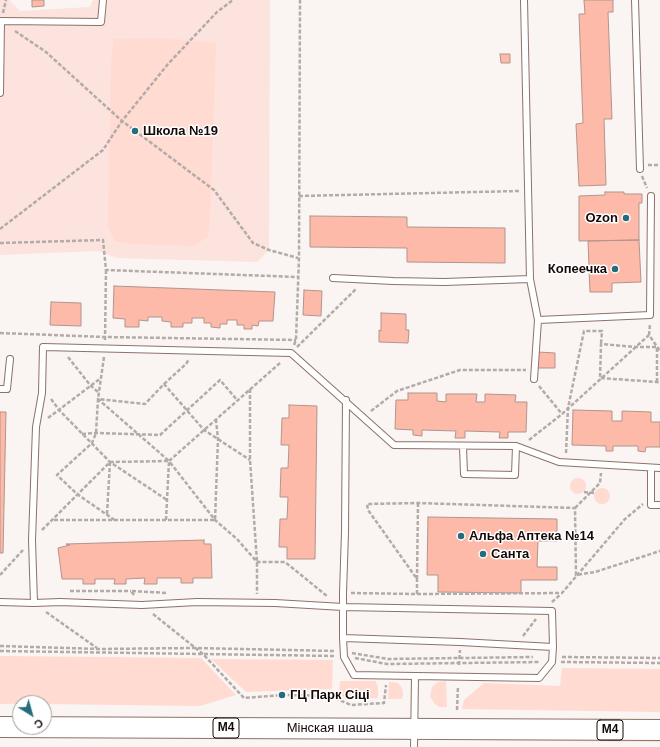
<!DOCTYPE html>
<html>
<head>
<meta charset="utf-8">
<style>
  body { margin:0 }
  #map { position:relative; width:660px; height:747px; overflow:hidden; background:#faf4f2; font-family:Arial,sans-serif }
  canvas { display:block }
  .north { position:absolute; left:12px; top:695px; width:40px; height:40px; box-sizing:border-box; background:#fff; border:1px solid #a19d9c; border-radius:50%; rotate:143deg; font-size:11px; font-weight:700; line-height:16px; text-align:center; color:#140907 }
  .north::after { content:''; display:block; margin:auto; width:14px; height:18px; background:#266c7b; clip-path:polygon(50% 0,100% 100%,50% 72%,0 100%) }
</style>
</head>
<body>
<div id="map">
<canvas width="660" height="747"></canvas>
<div class="north">С</div>
</div>
<script>
const context = document.querySelector('canvas').getContext('2d');
context.lineJoin = 'round';
function fill(path, color) { context.fillStyle = color; context.fill(path, 'evenodd'); }
const toPath = rows => new Path2D(rows.map(r => 'M' + r).join(''));
function trace(path, color, width, dash) { context.strokeStyle = color; context.lineWidth = width; context.lineCap = dash ? 'butt' : 'round'; context.setLineDash(dash || []); context.stroke(path); }
function write(font, color, halo, rows, align = 'center') {
  context.font = font + ' Arial,sans-serif'; context.lineWidth = 3; context.setLineDash([]); context.textBaseline = 'middle'; context.strokeStyle = halo; context.fillStyle = color; for (const [text, x, y, turn = 0] of rows) {
    context.save(); context.translate(x, y); context.rotate((+turn || 0) * Math.PI / 180); context.textAlign = isNaN(turn) ? turn : align; if (halo) context.strokeText(text, 0, 0); context.fillText(text, 0, 0); context.restore();
  }
}
const built = toPath([
  [0,0,9,0,20,11,90,7,93,0,270,0,269,250,257,262,117,258,98,251,0,255]
]);
const green = toPath([
  [163,38,216,43,210,219,208,237,193,246,130,244,115,241,108,226,111,64,114,39],
  '570 486a8 8 0 1 1 16 0a8 8 0 1 1-16 0Z',
  '594 496a8 8 0 1 1 16 0a8 8 0 1 1-16 0Z',
  [0,656,201,658,236,695,200,706,44,704,44,703,0,704],
  [211,659,333,660,332,689,246,692],
  [562,668,660,669,660,712,462,709,464,700,484,683,560,686],
  [340,681,375,681,378,686,378,698,346,699,339,693],
  [446,681,447,707,439,707,434,703,430,696,432,687,438,682],
  [389,682,398,683,402,688,403,694,402,699,388,699],
  [472,737,660,738,660,742,472,740]
]);
const building = toPath([
  [32,0,44,0,44,6,32,7,32,0],
  [584,0,613,0,613,12,608,12,612,119,604,119,606,185,579,186,576,124,583,123,579,14,585,14,584,0],
  [500,54,510,54,510,63,501,63,500,54],
  [605,192,624,192,624,194,642,194,642,203,639,203,639,240,579,241,579,196,605,195,605,192],
  [310,216,407,217,407,227,505,228,505,263,407,262,407,248,310,247,310,216],
  [639,240,641,282,612,283,612,292,590,292,588,241,639,240],
  [114,286,275,292,273,321,259,321,258,326,252,325,252,329,244,329,244,325,237,325,237,320,227,320,227,324,220,324,220,328,211,327,211,323,204,323,204,318,192,318,192,323,183,323,183,327,171,327,171,322,162,321,162,317,148,317,148,321,139,320,139,327,125,327,125,319,113,318,114,286],
  [304,290,322,291,321,316,303,315,304,290],
  [51,302,81,303,81,326,50,325,51,302],
  [381,313,406,314,406,330,409,330,408,343,379,342,379,330,381,331,381,313],
  [538,352,555,353,555,368,537,368,538,352],
  [408,393,437,393,437,401,446,402,446,394,477,394,476,402,485,402,485,394,516,395,515,402,527,402,526,432,508,432,508,438,499,438,500,432,465,431,465,438,455,438,456,431,422,430,422,436,413,435,413,430,395,429,396,400,408,400,408,393],
  [289,405,317,406,315,559,287,559,287,547,279,547,280,519,287,519,288,497,280,497,281,468,288,468,289,445,281,445,282,418,289,418,289,405],
  [573,410,612,411,612,421,622,421,622,411,651,412,651,422,660,422,660,447,646,447,645,452,638,451,638,446,613,446,613,451,606,451,606,446,572,445,573,410],
  [0,412,6,412,3,553,0,553,0,412],
  [428,517,557,519,557,541,538,541,537,567,557,567,557,580,521,580,521,593,438,592,438,575,427,575,428,517],
  [204,540,204,544,211,544,212,578,193,578,193,583,181,583,181,578,157,578,157,584,144,584,145,578,126,579,126,584,114,584,115,579,95,579,95,584,83,584,83,579,62,579,58,548,70,545,66,544,204,540]
]);
const path = toPath([
  [3,13,6,0],
  [15,31,46,52,122,121,214,190,253,243,269,250,298,258],
  [648,165,660,165],
  [642,176,647,188],
  [299,196,519,191],
  [0,229,103,150,122,121,168,64,217,12,233,0],
  [0,243,103,240,106,270,298,277],
  [0,333,105,337,296,340],
  [649,335,650,324],
  [105,340,106,270],
  [294,345,296,340,299,258,300,0],
  [297,347,356,289],
  [68,357,90,385,99,393],
  [104,357,98,399,96,433,92,443,57,475,77,494,116,521],
  [280,363,169,461,215,520,237,539,257,562,285,562,327,596],
  [657,382,657,347,636,347,601,344,600,378,657,382,660,383],
  [164,384,186,364,189,359],
  [539,386,562,414],
  [250,389,250,460,257,562,257,594],
  [51,399,59,410,110,462,167,500],
  [371,411,397,391,460,370,526,370],
  [48,418,101,378],
  [82,434,96,433,160,435,220,380,238,401],
  [529,440,562,414,649,335,660,351],
  [566,453,568,408,584,331,602,331,601,344],
  [584,492,594,493],
  [418,503,417,579,368,510,367,504,418,503,575,508,576,575,595,572,660,551],
  [575,508,600,483,601,473],
  [107,514,110,462],
  [54,520,215,520,218,439,216,420],
  [166,520,169,461],
  [42,530,110,462,169,461,98,399,145,404,164,384,204,430,250,460],
  [0,575,23,550],
  [70,591,131,591],
  [351,593,417,594,417,579],
  [417,594,562,593,625,519,643,504],
  [134,595,131,591,168,593],
  [552,602,561,594],
  [46,612,97,648],
  [153,614,203,654,244,698,282,695,330,696,351,705,384,703,386,685],
  [523,636,536,619],
  [0,646,99,649,196,648,335,651],
  [0,651,336,656],
  [352,653,388,659,533,657],
  [562,657,660,658],
  [355,658,387,664,540,662],
  [561,662,660,663],
  [459,665,460,650],
  [457,710,458,686]
]);
const lane = toPath([
  [524,0,530,279,538,320,534,379],
  [635,0,640,169],
  [0,93,1,21,101,22,103,0],
  [333,278,393,281,444,282,530,279],
  [538,320,650,315,651,196],
  [0,389,7,389,10,359],
  [463,446,464,474,515,475,516,446],
  [651,468,651,505,660,505],
  [0,602,34,603,60,602,142,605,197,602,275,603,343,607,552,611,553,647,552,662,539,678,354,675,344,657,343,638,343,593,345,532,346,400],
  [34,603,32,540,36,427,42,393,43,347,291,353,394,445,516,446,559,462,660,468],
  [343,638,460,642,553,647],
  [414,747,415,676]
]);
const primary = toPath([
  [0,727,660,730]
]);
const markers = [
  [135,131,4,"#266c7b"],
  [626,218,4,"#266c7b"],
  [615,269,4,"#266c7b"],
  [461,536,4,"#266c7b"],
  [483,554,4,"#266c7b"],
  [282,695,4,"#266c7b"]
];
const shields = [
  [226,728,26],
  [610,730,26]
];
const shieldNames = [
  ["М4",226,728],
  ["М4",610,730]
];
const poiNames = [
  ["Школа №19",143,131],
  ["Ozon",618,218,"right"],
  ["Копеечка",607,269,"right"],
  ["Альфа Аптека №14",469,536],
  ["Санта",491,554],
  ["ГЦ Парк Сіці",290,695]
];
const streetNames = [
  ["Мінская шаша",330,728]
];
fill(built, '#fce3dd');
fill(green, '#ffdbd2');
fill(building, '#fdbaa9');
trace(building, '#b2948c', 1);
trace(lane, '#8d716a', 8);
trace(primary, '#8d716a', 22);
trace(path, '#b2aba9', 2.5, [4, 2]);
trace(lane, '#fff', 6);
trace(primary, '#fff', 20);
for (const [x, y, r, color] of markers) { const dot = new Path2D(); dot.arc(x, y, r, 0, 2 * Math.PI); context.fillStyle = color; context.fill(dot); trace(dot, '#fff', 1.5); }
for (const [x, y, w] of shields) { const box = new Path2D(); box.roundRect(x - w / 2, y - 10, w, 20, 3); context.fillStyle = '#fff'; context.fill(box); trace(box, '#140907', 1); }
write('bold 12px', '#140907', null, shieldNames);
write('bold 13px', '#140907', '#fff', poiNames, 'left');
write('13px', '#140907', '#fff', streetNames);
</script>
</body>
</html>
